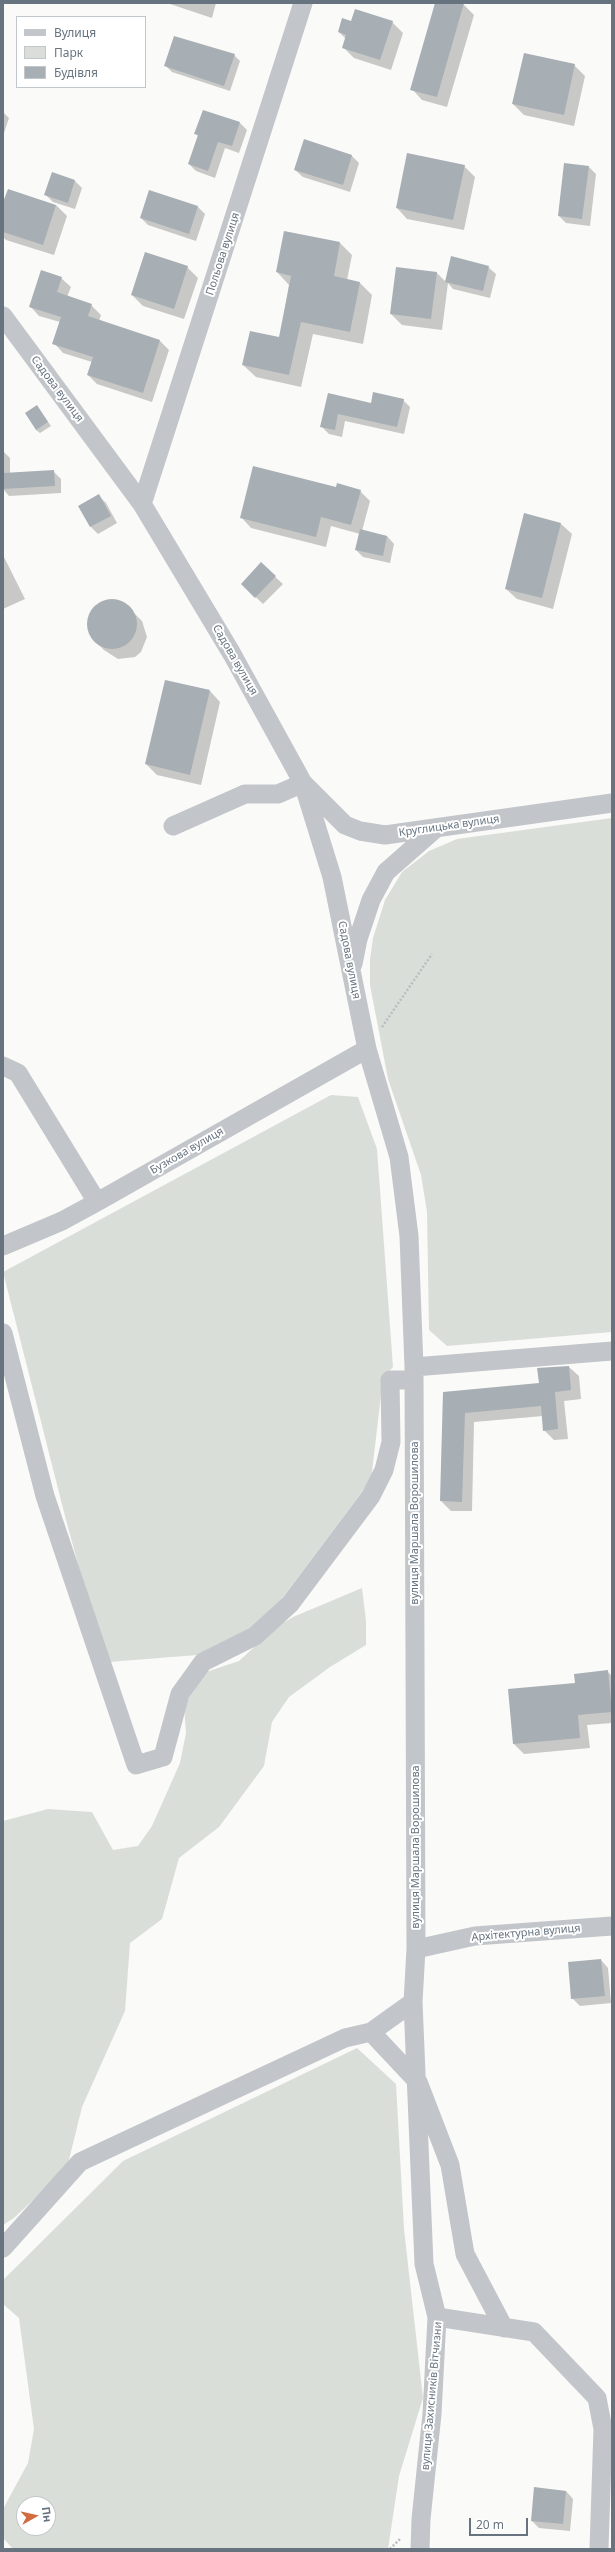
<!DOCTYPE html>
<html>
<head>
<meta charset="utf-8">
<style>
  body { margin:0 }
  #map { position:relative; width:615px; height:2552px; overflow:hidden; background:#fafaf8; font-family:"Noto Sans",sans-serif }
  canvas { display:block }
  .frame { position:absolute; inset:0; border:4px solid #677480; pointer-events:none }
  .legend { position:absolute; left:16px; top:16px; width:130px; height:72px; box-sizing:border-box; background:#fff; border:1px solid #c2c7cc; margin:0; padding:5px 7px; list-style:none; font-size:12px; color:#677480 }
  .legend li { display:flex; align-items:center; gap:8px; height:20px }
  .legend b { width:20px; border:1px solid #c2c7cc }
  .north { position:absolute; left:16px; top:2496px; width:40px; height:40px; box-sizing:border-box; background:#fff; border:1px solid #c2c7cc; border-radius:50%; rotate:82deg; font-size:11px; font-weight:700; line-height:16px; text-align:center; color:#677480 }
  .north::after { content:''; display:block; margin:auto; width:14px; height:18px; background:#d26c40; clip-path:polygon(50% 0,100% 100%,50% 72%,0 100%) }
  .scale { position:absolute; left:469px; top:2518px; width:59px; height:18px; box-sizing:border-box; border:2px solid #677480; border-top:0; padding-left:5px; font-size:12px; line-height:14px; white-space:nowrap; color:#677480; -webkit-text-stroke:3px #fff; paint-order:stroke }
</style>
</head>
<body>
<div id="map">
<canvas width="615" height="2552"></canvas>
<div class="frame"></div>
<ul class="legend">
<li><b style="height:5px;background:#c2c5c9"></b>Вулиця</li>
<li><b style="height:11px;background:#daded8"></b>Парк</li>
<li><b style="height:11px;background:#a7aeb4"></b>Будівля</li>
</ul>
<div class="north">Пн</div>
<div class="scale">20 m</div>
</div>
<script>
const context = document.querySelector('canvas').getContext('2d');
context.lineJoin = 'round';
function fill(path, color) { context.fillStyle = color; context.fill(path, 'evenodd'); }
const toPath = rows => new Path2D(rows.map(r => 'M' + r).join(''));
function trace(path, color, width, dash) { context.strokeStyle = color; context.lineWidth = width; context.lineCap = dash ? 'butt' : 'round'; context.setLineDash(dash || []); context.stroke(path); }
function write(font, color, halo, rows, align = 'center') {
  context.font = font + ' "Noto Sans",sans-serif'; context.lineWidth = 4; context.setLineDash([]); context.textBaseline = 'middle'; context.strokeStyle = halo; context.fillStyle = color; for (const [text, x, y, turn = 0] of rows) {
    context.save(); context.translate(x, y); context.rotate((+turn || 0) * Math.PI / 180); context.textAlign = isNaN(turn) ? turn : align; if (halo) context.strokeText(text, 0, 0); context.fillText(text, 0, 0); context.restore();
  }
}
const green = toPath([
  [612,818,612,1332,447,1346,429,1330,427,1212,421,1175,388,1079,370,985,370,960,373,938,385,900,402,872,429,851,457,839],
  [331,1095,358,1097,377,1149,393,1367,383,1378,371,1480,262,1625,197,1655,109,1662,93,1619,66,1520,3,1272],
  [362,1588,366,1621,366,1645,330,1667,289,1697,272,1722,264,1766,219,1827,179,1858,162,1919,130,1943,125,2011,82,2107,67,2168,14,2218,3,2225,3,1821,48,1809,92,1812,113,1850,138,1846,152,1826,180,1763,186,1733,184,1706,206,1672,239,1661,276,1627,293,1617],
  [357,2048,396,2084,404,2229,423,2398,399,2476,388,2549,13,2549,3,2538,3,2509,28,2463,34,2429,19,2318,3,2304,3,2280,123,2161],
  [24,2504,48,2504,48,2528,24,2528]
]);
const shadow = toPath([
  [167,3,216,3,212,18],
  [436,3,463,4,474,15,447,107,422,100,412,89],
  [351,22,392,22,403,33,391,70,354,58,343,47,346,39,339,32],
  [234,55,240,61,230,91,172,72,166,66],
  [574,65,585,76,574,126,524,115,513,104],
  [3,112,9,118,3,136],
  [240,123,247,130,239,153,225,148,215,178,196,171,189,164,198,136,196,134],
  [305,140,352,156,359,163,350,192,303,177,295,170],
  [464,166,475,177,464,230,407,219,397,208],
  [589,167,596,174,590,226,566,223,559,216],
  [53,173,75,181,82,188,75,209,53,202,46,195],
  [150,191,198,207,205,214,196,241,148,225,141,218],
  [56,205,67,216,54,255,6,240,3,237,3,206],
  [340,243,352,255,347,280,360,283,372,295,363,344,313,334,301,387,256,377,243,365,280,338,289,285,277,272],
  [452,258,488,267,496,274,490,298,453,289,448,283,442,330,402,325,391,314,437,273,446,282],
  [187,267,198,278,184,319,143,306,132,295],
  [61,278,71,287,67,297,91,305,101,315,99,321,160,341,169,350,152,402,97,384,88,375,92,362,63,353,54,343,60,322,39,316,30,306],
  [329,394,371,404,403,400,410,407,404,434,345,421,342,437,329,434,321,426],
  [37,406,51,426,40,433,36,430],
  [3,451,10,458,10,474,53,471,61,479,61,493,9,496,3,489],
  [337,488,360,491,370,501,362,531,387,536,394,544,390,563,363,557,356,550,360,534,331,526,326,547,251,528,241,517],
  [99,496,106,503,117,523,98,534,91,527,80,506],
  [561,524,572,534,553,609,517,599,506,589],
  [3,555,25,599,3,609],
  [261,564,283,584,263,604,242,584],
  [117,601,131,610,142,621,147,637,141,652,135,657,118,659,104,650,93,639,88,623,90,615,101,603],
  [210,691,220,702,201,785,157,775,146,764],
  [569,1367,579,1376,581,1399,564,1401,568,1439,554,1440,544,1430,543,1416,474,1422,472,1511,451,1511,441,1501,444,1393,540,1384],
  [608,1672,612,1676,612,1723,587,1725,590,1748,524,1754,514,1744,509,1690,576,1684],
  [601,1960,608,1968,611,2003,580,2006,572,1998],
  [535,2489,566,2491,573,2499,570,2531,539,2528,532,2521]
]);
const building = toPath([
  [435,3,464,3,437,97,410,90],
  [355,9,393,21,380,60,342,48,346,35,338,32,342,18,351,21],
  [174,36,235,54,224,86,164,66],
  [524,53,575,64,564,115,512,104],
  [203,110,240,122,232,146,218,142,208,171,188,164,198,135,194,134],
  [304,139,352,155,343,185,294,170],
  [407,153,465,165,453,220,396,208],
  [564,163,589,166,582,219,558,216],
  [52,172,75,180,68,203,44,195],
  [8,189,56,205,43,245,3,232,3,202],
  [149,190,198,206,189,234,140,218],
  [284,231,340,242,334,276,360,282,350,332,301,322,289,375,242,365,250,331,279,337,291,276,276,272],
  [145,252,188,266,174,309,131,295],
  [451,256,489,266,483,291,445,282],
  [396,267,437,272,431,319,390,314],
  [41,270,62,277,57,292,92,304,88,316,160,340,143,393,87,375,93,357,52,344,61,317,29,307],
  [373,392,404,399,397,427,338,414,335,430,320,427,328,393,371,403],
  [37,405,48,422,36,430,25,413],
  [253,466,336,487,337,483,361,490,351,525,321,517,316,537,240,518],
  [54,470,55,486,3,489,3,473],
  [99,494,111,516,90,527,78,506],
  [524,513,561,523,542,598,505,589],
  [360,529,387,536,383,556,355,550],
  [261,562,276,576,255,598,241,584],
  '87 624a25 25 0 1 1 50 0a25 25 0 1 1-50 0Z',
  [165,680,210,690,190,775,145,764],
  [569,1366,571,1390,555,1392,558,1429,543,1431,541,1406,465,1413,462,1502,440,1501,443,1392,539,1383,537,1368],
  [608,1670,612,1712,578,1715,580,1738,513,1744,508,1689,575,1683,574,1674],
  [601,1959,605,1996,571,1999,568,1962],
  [534,2487,566,2491,563,2524,531,2521]
]);
const path = toPath([
  [382,1027,432,954],
  [390,2549,401,2538]
]);
const minor = toPath([
  [3,316,142,504,232,654,303,783,332,877,367,1049,399,1157,409,1236,414,1367,416,1949,413,2002,424,2264,437,2317,432,2414,421,2519,420,2549],
  [142,504,303,3],
  [173,826,245,794,278,794,303,783,345,825,360,831,385,835,612,803],
  [353,964,358,939,371,900,386,872,435,829],
  [3,1066,18,1073,97,1202],
  [3,1246,62,1221,97,1202,367,1049],
  [3,1333,45,1496,136,1765,163,1757,180,1694,203,1662,255,1636,290,1604,371,1496,384,1470,391,1442,390,1380,414,1380],
  [414,1367,612,1351],
  [416,1949,475,1936,612,1926],
  [371,2032,418,2082,450,2165,465,2254,504,2328],
  [3,2248,80,2162,345,2038,371,2032,413,2002],
  [437,2317,534,2332,597,2398,603,2429,599,2549]
]);
const streetNames = [
  ["Польова вулиця",223,254,-72],
  ["Садова вулиця",57,389,53],
  ["Садова вулиця",235,660,60],
  ["Круглицька вулиця",449,826,-8],
  ["Садова вулиця",349,960,79],
  ["Бузкова вулиця",187,1151,-30],
  ["вулиця Маршала Ворошилова",415,1523,-90],
  ["вулиця Маршала Ворошилова",416,1847,-90],
  ["Архітектурна вулиця",526,1933,-5],
  ["вулиця Захисників Вітчизни",432,2396,-85]
];
fill(green, '#daded8');
fill(shadow, '#0003');
fill(building, '#a7aeb4');
trace(path, '#babdc0', 2.5, [2, 2]);
trace(minor, '#c2c5c9', 19);
write('11px', '#677480', '#fff', streetNames);
</script>
</body>
</html>
